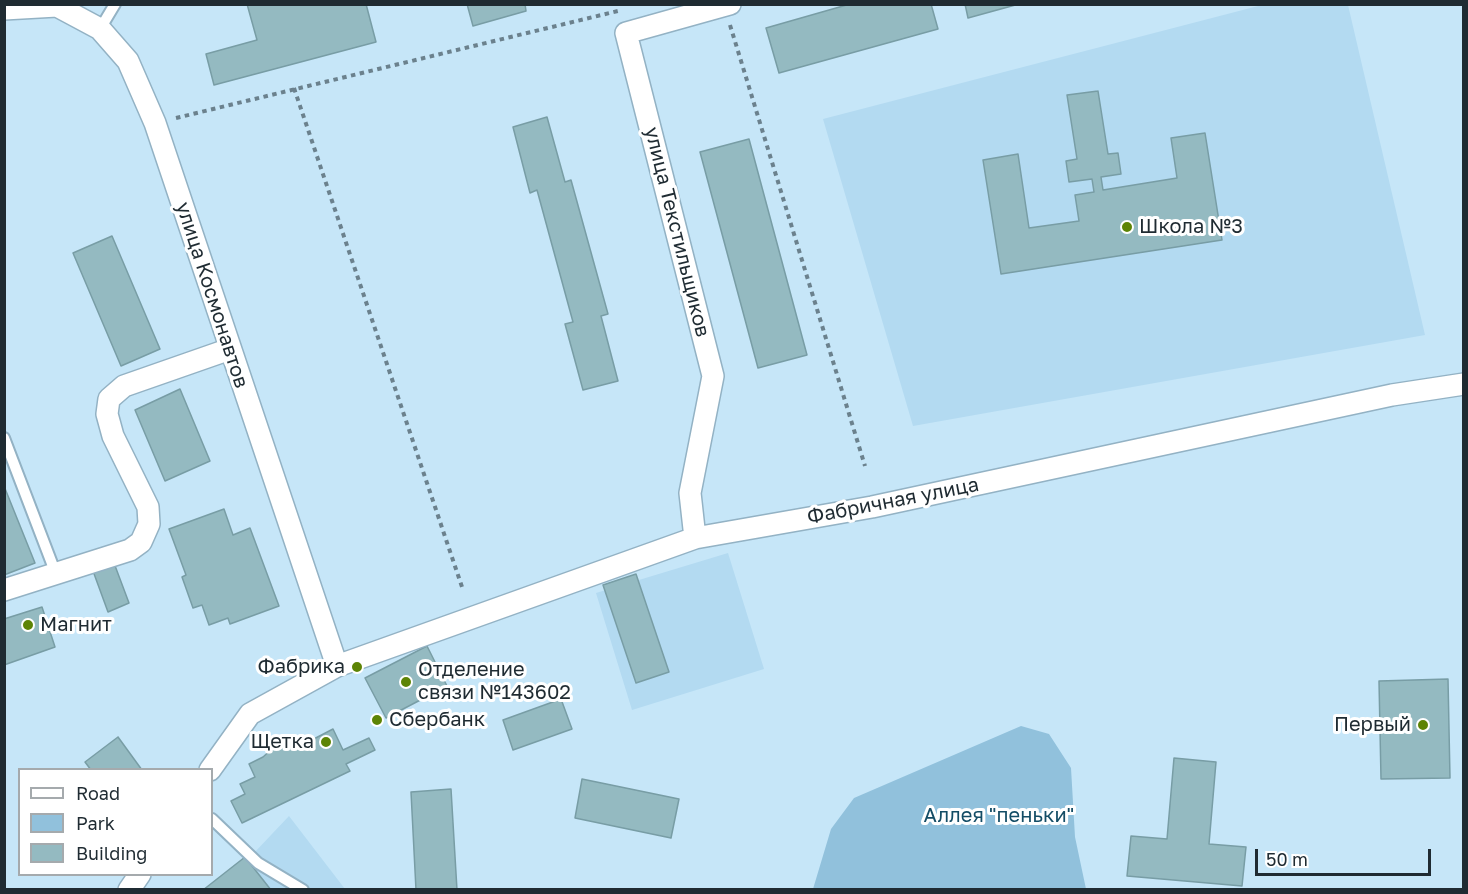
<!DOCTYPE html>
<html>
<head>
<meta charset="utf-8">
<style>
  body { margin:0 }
  #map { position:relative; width:1468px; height:894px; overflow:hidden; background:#c6e6f8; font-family:"Golos Text",sans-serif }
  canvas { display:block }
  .frame { position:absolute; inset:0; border:6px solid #1f2b32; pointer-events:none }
  .legend { position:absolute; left:18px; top:768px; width:195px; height:108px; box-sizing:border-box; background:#fff; border:2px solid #a5aaad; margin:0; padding:8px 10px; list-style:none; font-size:18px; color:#1f2b32 }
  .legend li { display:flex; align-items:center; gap:12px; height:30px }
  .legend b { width:30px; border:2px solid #a5aaad }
  .scale { position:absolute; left:1255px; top:849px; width:176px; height:27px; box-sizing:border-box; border:3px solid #1f2b32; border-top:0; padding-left:8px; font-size:18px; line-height:21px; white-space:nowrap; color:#1f2b32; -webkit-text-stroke:4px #fff; paint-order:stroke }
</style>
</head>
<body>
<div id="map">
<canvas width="1468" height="894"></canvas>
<div class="frame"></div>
<ul class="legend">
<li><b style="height:8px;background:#fff"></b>Road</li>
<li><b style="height:16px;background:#91c1dc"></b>Park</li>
<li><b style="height:16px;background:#94bac1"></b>Building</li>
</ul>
<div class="scale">50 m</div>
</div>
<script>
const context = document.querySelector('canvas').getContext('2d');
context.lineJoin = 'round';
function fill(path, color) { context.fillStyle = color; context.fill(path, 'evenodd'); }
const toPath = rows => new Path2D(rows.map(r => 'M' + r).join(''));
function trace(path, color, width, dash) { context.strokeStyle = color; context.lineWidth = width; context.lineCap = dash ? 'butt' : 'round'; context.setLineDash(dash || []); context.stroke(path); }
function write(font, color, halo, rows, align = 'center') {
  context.font = font + ' "Golos Text",sans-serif'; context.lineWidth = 6; context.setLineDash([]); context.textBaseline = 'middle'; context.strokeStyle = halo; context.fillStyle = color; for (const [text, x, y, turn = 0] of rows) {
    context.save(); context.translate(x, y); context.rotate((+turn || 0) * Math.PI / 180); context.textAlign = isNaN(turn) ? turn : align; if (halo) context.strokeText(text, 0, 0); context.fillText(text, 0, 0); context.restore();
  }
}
const built = toPath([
  [1262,5,1348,5,1425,335,913,426,823,119],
  [728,553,764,669,632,710,596,593],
  [289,816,345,889,219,890]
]);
const green = toPath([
  [1021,726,1049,734,1071,768,1075,837,1086,889,813,889,831,829,854,798]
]);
const building = toPath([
  [247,4,366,4,376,42,214,85,206,54,257,40,247,4],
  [467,4,525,4,526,11,473,26,467,4],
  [850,4,931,4,938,29,779,73,766,28,850,4],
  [965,4,1019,4,968,18,965,4],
  [1098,91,1108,154,1118,153,1121,174,1101,177,1103,190,1177,178,1171,138,1205,133,1222,240,1001,274,983,160,1018,154,1029,228,1079,221,1075,195,1094,192,1092,179,1069,182,1066,161,1077,159,1067,95,1098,91],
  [547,117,565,182,571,180,608,314,601,316,618,381,583,390,565,324,573,322,537,190,530,193,513,127,547,117],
  [749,139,807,355,758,368,700,152,749,139],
  [112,236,160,349,121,366,73,253,112,236],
  [180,389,210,461,165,481,135,410,180,389],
  [4,486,35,563,4,575,4,486],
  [224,509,233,535,250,528,279,606,230,624,228,618,209,625,202,605,193,608,182,577,186,575,169,529,224,509],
  [114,563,129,603,108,612,93,571,114,563],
  [636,574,669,672,636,683,603,585,636,574],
  [42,607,55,647,4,665,4,619,42,607],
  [427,646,447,686,386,718,365,678,427,646],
  [1448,679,1450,778,1381,779,1379,681,1448,679],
  [561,699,572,729,513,750,503,720,561,699],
  [333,729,343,750,369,738,375,750,346,764,350,771,242,823,231,801,245,794,240,784,255,777,249,764,263,757,284,738,308,742,333,729],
  [118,737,142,770,91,770,85,762,118,737],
  [1174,758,1216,762,1209,844,1246,847,1242,886,1127,876,1131,836,1167,839,1174,758],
  [582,779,679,799,671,838,575,818,582,779],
  [451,789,457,890,416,890,411,792,451,789],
  [245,857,271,890,203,890,245,857]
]);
const path = toPath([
  [730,25,865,466],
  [294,88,463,590],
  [176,118,618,11]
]);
const lane = toPath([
  [100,29,115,4],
  [4,438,56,574],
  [212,819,258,863,303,890]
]);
const street = toPath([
  [4,9,57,6,100,29,128,61,155,123,337,666],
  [695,538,690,493,713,376,626,33,730,4],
  [4,590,130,550,141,542,149,524,148,507,113,436,107,414,109,399,124,386,230,349],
  [210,770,250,714,337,666,695,538,872,507,1392,395,1464,384],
  [129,890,140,874]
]);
const markers = [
  [1127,227,6,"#5d8405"],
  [28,625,6,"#5d8405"],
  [357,667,6,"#5d8405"],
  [406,682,6,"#5d8405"],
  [377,720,6,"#5d8405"],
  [1423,725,6,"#5d8405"],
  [326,742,6,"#5d8405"]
];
const poiNames = [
  ["Школа №3",1139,227],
  ["Магнит",40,625],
  ["Фабрика",345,667,"right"],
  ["Отделение",418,670],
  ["связи №143602",418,693],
  ["Сбербанк",389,720],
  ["Первый",1411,725,"right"],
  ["Щетка",314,742,"right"]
];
const streetNames = [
  ["улица Текстильщиков",677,232,76],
  ["улица Космонавтов",212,295,72],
  ["Фабричная улица",893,501,-11]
];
const parkNames = [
  ["Аллея \"пеньки\"",999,816]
];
fill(built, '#b3daf1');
fill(green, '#91c1dc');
fill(building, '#94bac1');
trace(building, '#789da5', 1.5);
trace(lane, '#93b2c4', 14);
trace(street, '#93b2c4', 24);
trace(path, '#6b818d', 4, [4.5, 4.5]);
trace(lane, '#fff', 10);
trace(street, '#fff', 21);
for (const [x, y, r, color] of markers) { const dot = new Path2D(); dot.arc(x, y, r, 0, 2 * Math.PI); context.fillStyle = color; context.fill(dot); trace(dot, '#fff', 2); }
write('20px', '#1f2b32', '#fff', poiNames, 'left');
write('20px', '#1f2b32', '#fff', streetNames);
write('20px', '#144d66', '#fff', parkNames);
</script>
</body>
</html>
